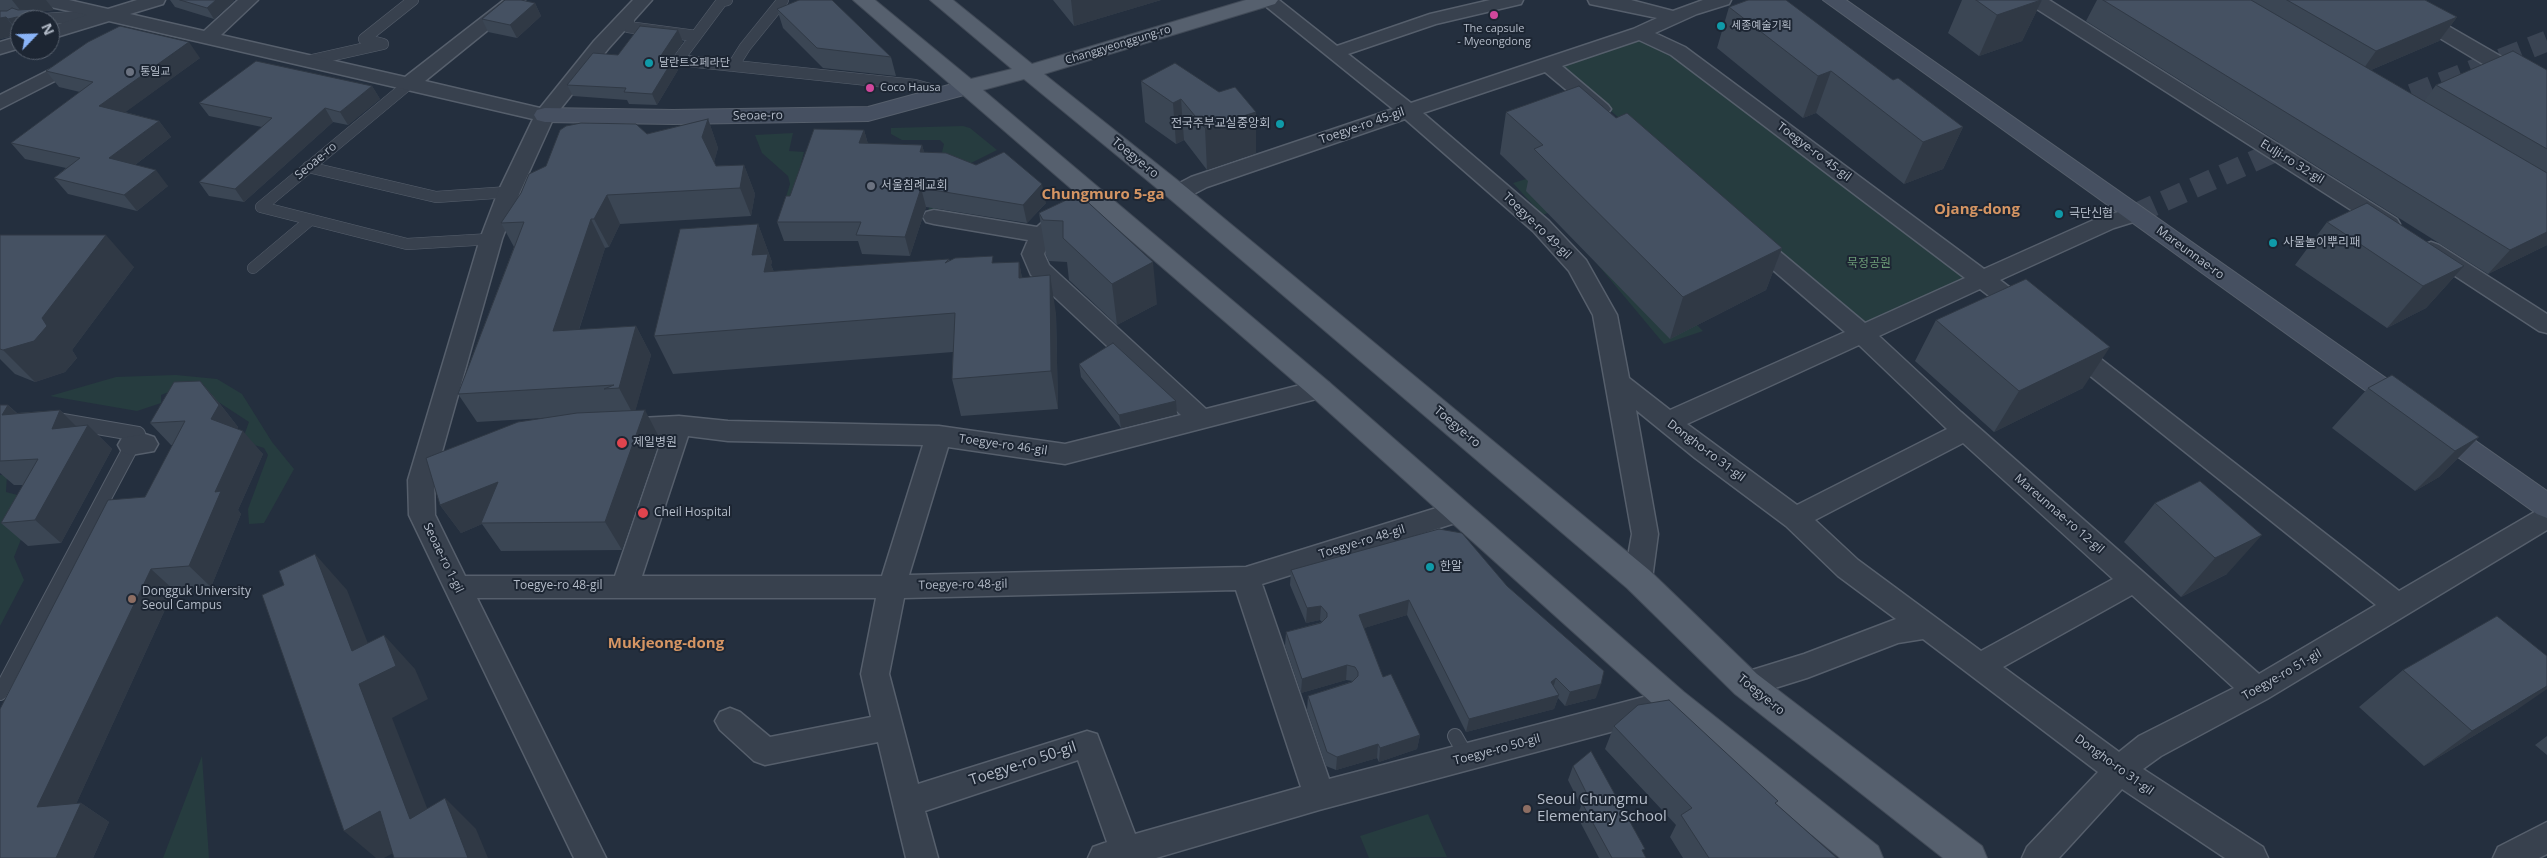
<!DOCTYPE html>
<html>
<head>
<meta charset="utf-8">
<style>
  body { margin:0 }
  #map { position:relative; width:2547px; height:858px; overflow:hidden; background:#242f3e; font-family:"Open Sans",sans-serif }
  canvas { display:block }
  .north { position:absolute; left:10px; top:10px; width:50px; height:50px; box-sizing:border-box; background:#1d2633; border:1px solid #59626f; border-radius:50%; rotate:66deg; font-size:14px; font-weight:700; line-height:20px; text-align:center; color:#b4bcc9 }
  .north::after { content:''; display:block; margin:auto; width:18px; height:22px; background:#8ab4f8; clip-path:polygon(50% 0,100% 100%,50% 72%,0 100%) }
</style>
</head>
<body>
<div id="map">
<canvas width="2547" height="858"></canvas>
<div class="north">N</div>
</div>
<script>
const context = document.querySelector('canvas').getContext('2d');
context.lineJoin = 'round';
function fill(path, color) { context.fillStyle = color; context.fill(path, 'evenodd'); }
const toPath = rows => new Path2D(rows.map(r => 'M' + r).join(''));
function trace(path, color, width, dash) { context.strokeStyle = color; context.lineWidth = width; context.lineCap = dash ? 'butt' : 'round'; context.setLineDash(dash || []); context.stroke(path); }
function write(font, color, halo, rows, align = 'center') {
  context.font = font + ' "Open Sans","Noto Sans KR",sans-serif'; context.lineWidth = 4; context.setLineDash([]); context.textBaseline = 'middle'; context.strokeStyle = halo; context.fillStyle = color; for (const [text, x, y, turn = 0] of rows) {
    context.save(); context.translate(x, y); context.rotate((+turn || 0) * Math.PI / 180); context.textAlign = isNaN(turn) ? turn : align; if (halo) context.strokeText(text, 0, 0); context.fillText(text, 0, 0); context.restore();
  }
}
const green = toPath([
  [1636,39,1672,52,1974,279,1865,328,1557,65],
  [963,126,970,128,997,150,955,171,946,184,934,217,927,216,944,144,940,140,902,140,891,134,891,128],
  [793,133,789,151,804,152,792,197,786,197,790,184,788,176,762,153,755,135],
  [1549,172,1577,203,1542,215,1513,183],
  [1625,254,1703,331,1664,344,1598,265],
  [176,375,217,379,242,394,272,442,294,469,264,523,249,524,248,509,268,455,264,448,242,441,249,422,220,403,186,395,176,389,161,395,161,403,137,411,50,396,116,377],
  [0,475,7,475,6,492,25,497,31,514,14,557,24,580,0,626],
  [202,756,209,858,163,858],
  [1428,814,1447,857,1369,858,1360,836]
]);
const streetTunnel = toPath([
  [2382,106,2547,41],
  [2135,214,2317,133]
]);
const laneFar1 = toPath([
  [727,0,722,1,678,60,915,85,945,93],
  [629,15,628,27,696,36],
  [31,20,100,15],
  [312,60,383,44,364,39,413,0],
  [733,66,745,47,783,0],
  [410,83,261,207,407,244,491,239],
  [308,167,436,197,509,192],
  [253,268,309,221]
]);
const lane = toPath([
  [0,693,138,434,57,420],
  [1455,736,1467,757]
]);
const street = toPath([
  [35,0,69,0,108,9,137,0,165,0,163,4,130,14,204,31,238,0,258,0,221,35,405,77,504,0,525,0,425,81,540,108,594,41,633,0,652,0,608,49,554,117,520,192,502,239,434,480,435,515,465,576,615,576,663,436,620,439,611,436,608,429,611,422,620,419,679,416,728,421,939,426,1065,444,1181,415,1031,275,1022,254,1028,240,934,224,926,222,923,217,926,212,934,210,1037,227,1061,206,1069,204,1077,206,1080,211,1050,239,1044,254,1049,265,1206,409,1320,380,1329,383,1332,389,1329,395,1320,398,1065,464,948,447,909,575,1246,567,1459,501,1468,505,1472,512,1468,519,1262,584,1329,779,1659,693,1669,697,1674,706,1669,715,1659,719,1319,810,1156,858,1088,858,1093,847,1107,842,1078,760,925,811,938,858,906,858,878,742,765,765,754,761,720,730,715,721,720,712,730,708,740,712,770,737,871,717,861,674,876,598,477,598,606,858,574,858,409,515,408,480,480,239,498,192,533,119,109,21,50,39,50,27,87,15,37,4,35,0],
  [688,436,728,441,923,445,882,576,642,576,688,436],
  [1236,590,1301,787,1135,834,1097,734,1087,731,918,784,889,674,904,598,1236,590],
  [1258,0,1279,0,1337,46,1430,14,1490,0,1523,0,1521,4,1436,24,1348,54,1411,103,1633,29,1657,18,1590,4,1588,0,1631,0,1673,11,1703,0,1731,0,1729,4,1697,14,1655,33,1685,47,1984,269,2098,218,2135,207,2143,209,2146,214,2143,219,2114,228,2000,280,2034,306,2038,312,2034,318,2026,320,2018,318,1980,289,1879,336,1961,412,2259,674,2376,605,2063,354,2059,348,2063,342,2071,339,2079,342,2399,591,2538,510,2547,506,2547,530,2267,699,2161,756,2143,769,2263,847,2268,858,2225,858,2122,789,2059,858,2022,858,2027,847,2098,772,1923,639,1898,643,1807,678,1746,697,1736,693,1732,684,1736,675,1804,654,1896,619,1838,576,1786,526,1695,458,1636,410,1658,534,1652,579,1648,587,1638,590,1628,587,1624,579,1632,534,1593,315,1569,271,1533,231,1405,119,1207,187,1186,198,1178,200,1170,198,1167,193,1170,188,1191,177,1393,109,1258,0],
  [1639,40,1671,55,1965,278,1865,323,1760,235,1752,232,1744,235,1741,240,1744,245,1845,332,1670,410,1629,378,1617,315,1586,260,1549,221,1423,113,1545,72,1594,113,1601,115,1608,113,1611,109,1608,105,1562,66,1639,40],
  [1859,345,1947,429,1797,505,1687,424,1859,345],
  [1963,443,2113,579,1981,651,1858,560,1815,520,1963,443],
  [2132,595,2234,688,2139,736,2119,752,2003,667,2132,595],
  [2027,0,2049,0,2397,219,2400,224,2397,229,2389,231,2381,229,2029,4,2027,0],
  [2381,0,2403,0,2547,83,2547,97,2488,67,2383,4,2381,0],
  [20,36,20,48,0,54,0,42,20,36],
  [81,54,88,56,91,60,88,64,0,109,0,95,81,54],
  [2431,242,2439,245,2547,314,2547,333,2539,331,2423,255,2420,250,2423,245,2431,242],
  [145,434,154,437,158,444,154,451,131,455,122,452,118,445,122,438,145,434],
  [2547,822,2547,854,2539,858,2493,858,2498,847,2547,822]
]);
const secondary = toPath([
  [1823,0,1846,0,2547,491,2547,518,2537,514,1823,0],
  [967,80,975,82,978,87,975,92,868,121,673,124,545,122,537,120,534,115,537,110,545,108,673,110,868,107,967,80]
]);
const primary = toPath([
  [853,0,875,0,971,79,1012,69,930,0,953,0,1032,64,1246,0,1278,0,1275,4,1044,74,1186,187,1649,570,1757,674,1982,846,1987,858,1943,858,1735,694,1627,588,1170,199,1024,79,983,90,1329,382,1684,692,1878,846,1883,858,1840,858,1662,712,1311,396,853,0]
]);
const wall = toPath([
  [0,0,46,0,54,10,38,12,44,20,20,20,20,35,0,39],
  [170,0,233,0,234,1,214,19,175,7],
  [1053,0,1161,0,1074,26],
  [1962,0,2042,0,2022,41,1979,56,1948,33],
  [2097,0,2425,0,2457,17,2439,41,2371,70,2424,101,2436,85,2547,70,2547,245,2488,274,2086,21],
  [535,3,541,16,517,38,488,32,482,19],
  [1729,7,1893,80,1963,127,1943,169,1904,184,1816,113,1803,118,1717,48],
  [777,9,891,57,896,76,823,68,783,28],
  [683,42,672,58,678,70,657,105,629,104,627,100,573,96,567,85,618,55],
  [200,58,125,112,159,121,171,137,135,165,168,186,137,211,68,194,54,178,66,168,25,159,11,143,80,92,59,87,46,71],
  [1175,63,1256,153,1207,170,1184,140,1176,144,1145,122,1141,81],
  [372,86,380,99,348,125,333,122,244,202,209,196,199,182,262,127,209,116,199,103],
  [1506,112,1616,118,1782,248,1766,290,1670,339,1526,191,1528,181,1500,154],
  [708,119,718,148,714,162,716,166,744,165,755,194,751,216,620,224,609,247,605,248,579,330,636,326,651,355,635,411,660,439,622,550,501,551,482,524,461,533,440,505,544,418,477,422,458,394,514,247,501,223,546,166,647,134],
  [864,130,868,144,922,145,924,152,1046,203,1027,223,926,207,910,256,862,254,858,241,784,241,777,222,790,196],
  [1079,194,1157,304,1117,325,1069,280,1067,262,1049,261,1046,255,1039,213],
  [2327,222,2464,266,2426,308,2387,328,2295,265],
  [758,224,772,262,771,265,774,272,949,259,950,261,995,263,1019,262,1022,278,1056,313,1058,409,961,416,952,379,953,352,673,374,654,336],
  [0,235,134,267,72,350,77,358,65,372,35,382,15,374,0,359],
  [1936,320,2083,388,1994,432,1915,361],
  [1079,364,1177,414,1121,428,1081,377],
  [200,381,220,404,238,427,237,429,263,454,238,510,241,514,211,587,174,590,76,804,81,803,109,822,93,858,0,858,145,497,173,445,171,445,150,423],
  [2368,388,2479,437,2439,477,2415,491,2332,428],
  [0,405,8,405,17,413,60,410,76,426,88,425,112,449,61,543,28,546,1,523,23,485,14,485,0,473],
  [2200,481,2227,574,2181,597,2124,542,2155,503],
  [1439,529,1596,698,1565,706,1558,698,1554,709,1466,732,1407,615,1364,628,1383,677,1420,735,1417,749,1379,762,1377,758,1336,770,1326,766,1307,710,1308,696,1353,681,1346,680,1301,693,1285,646,1286,632,1322,622,1320,620,1306,623,1290,585,1291,570],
  [2403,670,2518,709,2424,766,2359,707],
  [1614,726,1776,804,1837,858,1683,858,1670,837,1676,825,1605,749],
  [2547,736,2547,755,2535,745],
  [1573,766,1643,853,1646,858,1599,858,1577,816,1581,806,1568,780]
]);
const shadedWall = toPath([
  [12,0,46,0,54,10,38,12,44,20,20,20,20,34,8,19,24,15],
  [216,0,233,0,234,1,214,19,207,8],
  [1071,0,1161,0,1074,26],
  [2042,0,2022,41,1979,56,1997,15],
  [535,3,541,16,517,38,510,25],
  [6,17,19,34,0,39,0,18],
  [2457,17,2439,41,2359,75,2376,51],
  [678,30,683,42,665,69,660,57],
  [189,42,200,58,112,122,99,106],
  [674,58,678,70,657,105,652,94],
  [1831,71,1816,113,1803,118,1818,76],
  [372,86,380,99,348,125,340,112],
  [1181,99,1184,140,1176,144,1173,103],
  [325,108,333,122,244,202,235,189],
  [1256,112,1256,153,1207,170,1205,128],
  [708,119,718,148,713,166,702,137],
  [159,121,171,137,122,175,109,158],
  [1963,127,1943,169,1904,184,1923,142],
  [864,130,869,148,859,143],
  [922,145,927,163,920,152],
  [744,165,755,194,751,216,740,188],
  [156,170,168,186,137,211,124,195],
  [1042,184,1046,203,1027,223,1023,205],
  [921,188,926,207,910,256,905,237],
  [607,195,620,224,609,247,594,219],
  [591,219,605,248,569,360,553,331],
  [758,224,772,262,771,265,782,293,779,311,752,255],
  [2547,232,2547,245,2488,274,2510,250],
  [106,235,134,267,72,350,77,358,65,372,35,382,3,350,42,318],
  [1782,248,1766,290,1670,339,1683,297],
  [1019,262,1026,300,1019,278],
  [1153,262,1157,304,1117,325,1112,284],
  [2464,266,2426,308,2387,328,2423,286],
  [1050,275,1056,313,1058,409,1051,371],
  [636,326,651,355,634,416,619,388],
  [2110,347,2083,388,1994,432,2019,391],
  [200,381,220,404,238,427,231,441,211,419],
  [1176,401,1177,414,1121,428,1119,415],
  [8,405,33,429,2,415],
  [60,410,83,433,88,425,112,449,61,543,35,520,52,429],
  [645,410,660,439,622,550,605,522],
  [243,431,263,454,238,510,241,514,211,587,189,566,215,492],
  [2479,437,2439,477,2415,491,2455,451],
  [498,482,481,523,482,524,461,533,440,505],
  [2262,535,2227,574,2181,597,2215,558],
  [315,554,347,590,380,674,384,635,415,669,428,699,392,718,443,849,410,819,359,684,352,651],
  [151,569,174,590,66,826,37,807],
  [1409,600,1407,615,1358,630,1359,615],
  [1321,606,1320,620,1306,623,1307,608],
  [1347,665,1346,680,1301,693,1302,679],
  [1556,678,1552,692,1551,682],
  [1601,684,1596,698,1565,706,1570,692],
  [2547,686,2547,689,2518,709,2424,766,2472,731],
  [1559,695,1554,709,1466,732,1469,719],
  [1420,735,1417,749,1379,762,1380,748],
  [1378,744,1377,758,1336,770,1337,757],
  [445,798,476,829,488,858,468,858],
  [81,803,109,822,93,858,56,858],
  [380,811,414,842,384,858,376,858,344,831]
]);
const building = toPath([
  [180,0,216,0,207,8,180,0],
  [505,0,521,0,535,3,510,25,482,19,505,0],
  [799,0,832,0,891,57,817,48,777,9,799,0],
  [1748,0,1786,0,1893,80,1898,78,1963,127,1923,142,1831,71,1818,76,1729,7,1748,0],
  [1976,0,2041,0,1997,15,1976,0],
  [2103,0,2251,0,2547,173,2547,232,2510,250,2103,0],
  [2287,0,2425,0,2457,17,2376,51,2287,0],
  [12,8,18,10,35,9,35,13,8,19,6,17,0,18,0,11,7,11,12,8],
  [120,26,189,42,99,106,159,121,109,158,156,170,124,195,54,178,80,158,11,143,93,82,46,71,88,42,120,26],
  [640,26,678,30,660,57,674,58,652,94,624,92,626,88,567,85,593,53,618,55,640,26],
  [2513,51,2547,70,2547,149,2436,85,2513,51],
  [256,61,372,86,340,112,325,108,235,189,199,182,272,118,199,103,256,61],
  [1175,63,1219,92,1235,87,1256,112,1205,128,1181,99,1173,103,1141,81,1175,63],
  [1579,86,1616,118,1627,113,1782,248,1683,297,1534,149,1543,145,1506,112,1579,86],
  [708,119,702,137,716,166,744,165,740,188,607,195,594,219,591,219,553,331,636,326,619,388,604,389,614,385,458,394,524,222,501,223,521,193,529,174,546,166,560,130,566,126,581,123,636,124,647,134,708,119],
  [814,129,864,130,859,143,922,145,920,152,946,153,976,165,1004,152,1042,184,1023,205,921,188,905,237,856,235,861,222,777,222,786,196,790,196,814,129],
  [1079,194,1153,262,1112,284,1063,238,1063,221,1043,220,1039,213,1079,194],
  [2367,203,2464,266,2423,286,2327,222,2367,203],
  [758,224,752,255,768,254,764,272,949,259,945,263,955,258,993,256,992,263,1019,262,1019,278,1050,275,1051,371,952,379,955,313,654,336,680,229,758,224],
  [0,235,106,235,42,318,47,326,34,341,3,350,0,349,0,235],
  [2026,279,2110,347,2019,391,1936,320,2026,279],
  [1113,343,1176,401,1119,415,1079,364,1113,343],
  [2392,375,2479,437,2455,451,2368,388,2392,375],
  [200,381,219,405,211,419,243,431,215,492,221,491,189,566,151,569,37,807,81,803,56,858,0,858,0,709,108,500,145,497,185,421,150,423,174,382,200,381],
  [0,405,8,405,2,415,60,410,52,429,88,425,35,520,1,523,38,459,0,461,0,405],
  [645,410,605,522,481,523,498,482,440,505,426,458,518,422,577,413,645,410],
  [2200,481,2262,535,2215,558,2155,503,2200,481],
  [1439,529,1462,533,1507,586,1604,671,1601,684,1570,692,1556,678,1551,682,1559,695,1469,719,1409,600,1359,615,1383,677,1391,674,1420,735,1380,748,1378,744,1337,757,1327,752,1308,696,1352,682,1358,676,1358,672,1355,667,1347,665,1302,679,1286,632,1321,623,1327,617,1327,613,1321,606,1307,608,1291,570,1439,529],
  [315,554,352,651,384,635,396,666,359,684,410,819,445,798,468,858,394,858,380,811,344,831,262,595,284,585,279,571,315,554],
  [2497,616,2547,656,2547,686,2472,731,2403,670,2497,616],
  [1669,700,1778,801,1775,803,1837,858,1709,858,1681,815,1692,808,1614,726,1638,705,1669,700],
  [1591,751,1645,849,1642,850,1646,858,1612,858,1582,803,1590,800,1573,766,1591,751]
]);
const markers = [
  [1494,15,5,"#d1479c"],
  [1721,26,5,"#0f9aa8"],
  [649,63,5,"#0f9aa8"],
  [130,72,5,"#6b7280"],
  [870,88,5,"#d1479c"],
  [1280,124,5,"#0f9aa8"],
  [871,186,5,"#6b7280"],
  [2059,214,5,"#0f9aa8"],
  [2273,243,5,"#0f9aa8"],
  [622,443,6,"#e0444e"],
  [643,513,6,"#e0444e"],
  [1430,567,5,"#0f9aa8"],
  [132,599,5,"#8d6e63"],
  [1527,809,5,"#8d6e63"]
];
const farPoinames = [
  ["세종예술기획",1731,26],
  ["The capsule",1494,29,"center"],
  ["- Myeongdong",1494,42,"center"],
  ["달란트오페라단",659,63],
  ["통일교",140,72],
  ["Coco Hausa",880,88]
];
const farStreetnames = [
  ["Changgyeonggung-ro",1118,45,-17]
];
const streetNames = [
  ["Seoae-ro",758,116,-1],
  ["Toegye-ro 45-gil",1362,126,-19],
  ["Toegye-ro 45-gil",1814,152,37],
  ["Toegye-ro",1135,158,39],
  ["Seoae-ro",316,161,-40],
  ["Eulji-ro 32-gil",2292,162,32],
  ["Toegye-ro 49-gil",1537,226,44],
  ["Mareunnae-ro",2190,253,36],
  ["Toegye-ro",1457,427,40],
  ["Toegye-ro 46-gil",1003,445,8],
  ["Dongho-ro 31-gil",1706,451,37],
  ["Mareunnae-ro 12-gil",2059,514,41],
  ["Toegye-ro 48-gil",1362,542,-17],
  ["Seoae-ro 1-gil",443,558,64],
  ["Toegye-ro 48-gil",963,585,-1],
  ["Toegye-ro 48-gil",558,586],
  ["Toegye-ro 51-gil",2282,675,-30],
  ["Toegye-ro",1761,695,39],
  ["Toegye-ro 50-gil",1497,750,-15],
  ["Dongho-ro 31-gil",2114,765,36]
];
const poiNames = [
  ["전국주부교실중앙회",1270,124,"right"],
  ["서울침례교회",881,186],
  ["극단신협",2069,214],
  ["사물놀이뿌리패",2283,243],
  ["제일병원",633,443],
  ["Cheil Hospital",654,513],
  ["한알",1440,567],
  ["Dongguk University",142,592],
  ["Seoul Campus",142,606]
];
const parkNames = [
  ["묵정공원",1869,264]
];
const quarterNames = [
  ["Chungmuro 5-ga",1103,195],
  ["Ojang-dong",1977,210],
  ["Mukjeong-dong",666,644]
];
const nearStreetnames = [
  ["Toegye-ro 50-gil",1023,764,-18]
];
const nearPoinames = [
  ["Seoul Chungmu",1537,800],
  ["Elementary School",1537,817]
];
fill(green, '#263c3f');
trace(streetTunnel, '#3a4453', 21, [21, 11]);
trace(laneFar1, '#565f6c', 12);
trace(lane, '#565f6c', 16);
trace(street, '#565f6c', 3);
trace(secondary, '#565f6c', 2);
trace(primary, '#414a57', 2);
trace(laneFar1, '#38414e', 11);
trace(lane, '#38414e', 14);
fill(street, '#38414e');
fill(secondary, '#465061');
fill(primary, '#56606e');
fill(wall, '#3b4654');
fill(shadedWall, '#303945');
fill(building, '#455162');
trace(building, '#303945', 1);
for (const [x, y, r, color] of markers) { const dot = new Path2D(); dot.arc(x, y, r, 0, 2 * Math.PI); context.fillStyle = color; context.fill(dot); trace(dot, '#1d2633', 2); }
write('11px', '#b4bcc9', '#1d2633', farPoinames, 'left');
write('11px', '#b4bcc9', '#1d2633', farStreetnames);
write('12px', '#b4bcc9', '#1d2633', streetNames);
write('12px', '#b4bcc9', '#1d2633', poiNames, 'left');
write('12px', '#6b9a76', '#1d2633', parkNames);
write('bold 15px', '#d59563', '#1d2633', quarterNames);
write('15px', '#b4bcc9', '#1d2633', nearStreetnames);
write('15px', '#b4bcc9', '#1d2633', nearPoinames, 'left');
</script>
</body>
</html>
